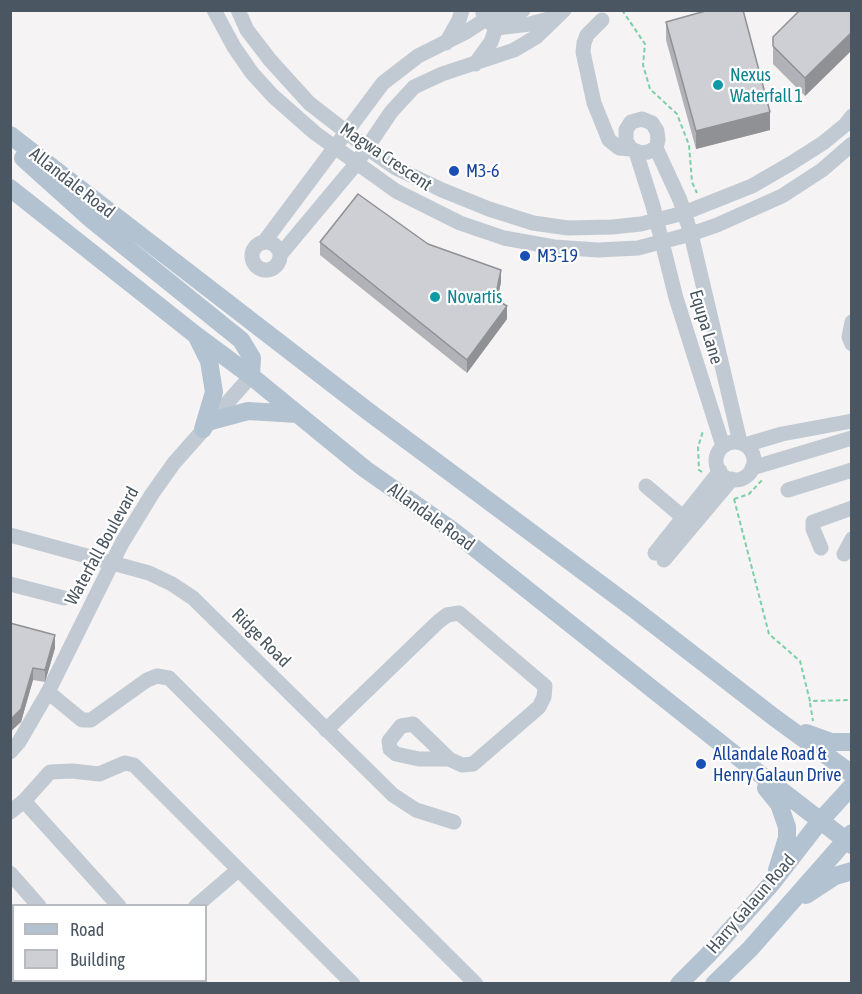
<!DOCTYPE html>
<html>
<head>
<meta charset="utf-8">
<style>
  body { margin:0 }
  #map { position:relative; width:862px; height:994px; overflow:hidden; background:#f5f3f3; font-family:"Asap Condensed",sans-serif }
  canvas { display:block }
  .frame { position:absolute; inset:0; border:12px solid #4a5661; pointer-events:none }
  .legend { position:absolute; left:12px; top:904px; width:195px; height:78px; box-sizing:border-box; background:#fff; border:2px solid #b7bbc0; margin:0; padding:8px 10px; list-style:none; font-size:18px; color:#4a5661 }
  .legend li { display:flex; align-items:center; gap:12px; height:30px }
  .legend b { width:30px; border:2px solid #b7bbc0 }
</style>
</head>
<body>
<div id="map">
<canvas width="862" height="994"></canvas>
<div class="frame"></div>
<ul class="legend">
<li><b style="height:8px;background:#b3c2d1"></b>Road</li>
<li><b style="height:16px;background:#cdcfd5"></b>Building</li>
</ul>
</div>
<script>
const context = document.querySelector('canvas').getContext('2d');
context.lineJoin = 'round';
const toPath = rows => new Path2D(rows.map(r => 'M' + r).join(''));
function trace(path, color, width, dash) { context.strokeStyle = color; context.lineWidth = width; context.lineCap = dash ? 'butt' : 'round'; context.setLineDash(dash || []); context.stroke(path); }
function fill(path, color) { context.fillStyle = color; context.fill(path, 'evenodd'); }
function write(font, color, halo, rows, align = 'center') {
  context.font = font + ' "Asap Condensed",sans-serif'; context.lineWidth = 4.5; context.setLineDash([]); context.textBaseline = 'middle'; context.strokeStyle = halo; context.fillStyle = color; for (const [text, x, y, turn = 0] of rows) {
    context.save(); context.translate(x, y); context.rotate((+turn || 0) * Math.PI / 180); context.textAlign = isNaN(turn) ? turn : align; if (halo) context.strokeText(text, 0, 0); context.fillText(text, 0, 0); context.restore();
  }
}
const path = toPath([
  [622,10,645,44,643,65,650,89,677,114,689,145,692,182,697,193],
  [702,472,699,470,698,447,703,431],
  [734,499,769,634,800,661,810,701,852,700],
  [734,499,749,494,763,479],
  [810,703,813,721]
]);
const minor = toPath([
  [214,10,234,47,252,73,273,96,315,133,396,191,460,223,504,238,554,247,598,250,638,248,691,234,717,225,782,196,822,170,852,144],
  [238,10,247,30,270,60,309,103,367,148,396,168,442,190,489,209,533,223,568,228,612,227,641,224,684,213,752,186,790,164,823,143,845,125,852,116],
  [483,13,486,19,496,28,530,24,556,17],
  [602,20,587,35,584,43,583,52,594,103,609,140,619,148,631,149],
  [446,43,459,20,462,10],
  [475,64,491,42,496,28,497,19],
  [656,148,648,152,641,153,631,149,626,141,626,130,631,122,642,119,652,123,657,131,658,140,656,148,680,200,691,234,740,442],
  [636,152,653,206,676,298,723,446],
  [264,242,383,83,418,56,466,32,486,19,523,10],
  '252 256a14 14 0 1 1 28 0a14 14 0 1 1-28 0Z',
  [280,255,356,164,391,112,414,87,442,74,514,50,536,37,564,10],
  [852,322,849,337,852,344],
  '716 461a19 19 0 1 1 38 0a19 19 0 1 1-38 0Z',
  [745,445,782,434,852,421],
  [752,468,852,438],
  [646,486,690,523],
  [788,490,852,470],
  [10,535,149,573,172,584,193,598,393,795,416,810,454,822],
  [821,548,813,529,813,522,852,508],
  [655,553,720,471],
  [844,554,852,539],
  [664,560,732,479],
  [10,584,64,598],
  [48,692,82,720,91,720,147,680,157,676,169,678,476,984],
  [326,730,438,622,447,615,459,613,545,686,544,697,539,707,473,764,462,765,449,759,413,724,401,726,389,741,390,749,396,754,419,759,449,759],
  [10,752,19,742,48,692,122,543,152,494,174,463,251,376],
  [10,812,24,801],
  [10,873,39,906],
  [119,906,24,801,50,772,72,771,99,774,125,763,134,765,353,984],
  [196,906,238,870],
  [10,918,14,922],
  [67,980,69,984],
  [104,980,107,984],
  [187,980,189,984],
  [160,984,163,980]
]);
const major = toPath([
  [10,135,369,412,634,609,775,718,852,774],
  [23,158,92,220,241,340,252,358,251,376],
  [10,188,197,336,251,376,365,469,452,530,743,761,852,845],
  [198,339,209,361,214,392,203,429],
  [211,421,248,411,297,414],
  [806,733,831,742,852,742],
  [766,788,779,804,787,827,787,838,777,870],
  [806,895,835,876,852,871],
  [679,984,707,956,772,883,820,821,852,786],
  [714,984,750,949,852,833]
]);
const wall = toPath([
  [852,10,852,50,805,96,773,64,773,37],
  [666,22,770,130,696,149,666,40],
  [320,242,428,244,501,282,497,300,507,319,467,373,320,255],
  [10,623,55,648,45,682,33,680,21,722,10,732]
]);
const shadedWall = toPath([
  [852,32,852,50,805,96,805,78],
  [770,112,770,130,696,149,696,131],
  [501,270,501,282,495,311,495,299],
  [507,306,507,319,467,373,467,360],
  [55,635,55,648,45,682,45,670],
  [33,668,33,680,21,722,10,732,10,720]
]);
const building = toPath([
  [709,10,743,10,770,112,696,131,666,22,709,10],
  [800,10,852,10,852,32,805,78,773,46,773,37,800,10],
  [358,194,428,244,501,270,495,299,507,306,467,360,320,242,358,194],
  [10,623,55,635,45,670,33,668,21,709,10,720,10,623],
  [10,961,14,964,14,981,25,981,30,984,10,984,10,961]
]);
const markers = [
  [718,85,6,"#0f9aa8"],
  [454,171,6,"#1a4fb4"],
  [525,256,6,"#1a4fb4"],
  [435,297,6,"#0f9aa8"],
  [701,764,6,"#1a4fb4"]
];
const cultureNames = [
  ["Nexus",730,75],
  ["Waterfall 1",730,96],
  ["Novartis",447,297]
];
const streetNames = [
  ["Magwa Crescent",386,157,34],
  ["Allandale Road",72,183,38],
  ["Equpa Lane",706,327,73],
  ["Allandale Road",431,517,36],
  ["Waterfall Boulevard",102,546,-61],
  ["Ridge Road",261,638,45],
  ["Harry Galaun Road",751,904,-49]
];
const transitNames = [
  ["M3-6",466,171],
  ["M3-19",537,256],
  ["Allandale Road &",713,754],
  ["Henry Galaun Drive",713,775]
];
trace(path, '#7ad0a6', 2, [4.5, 3]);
trace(minor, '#c1cad2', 15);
trace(major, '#b3c2d1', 18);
fill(wall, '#b0b2b7');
fill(shadedWall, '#909195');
fill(building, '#cdcfd5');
trace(building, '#909195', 1.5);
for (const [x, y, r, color] of markers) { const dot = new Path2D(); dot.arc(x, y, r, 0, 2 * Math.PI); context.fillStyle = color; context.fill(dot); trace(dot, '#fff', 2); }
write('18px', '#0d838f', '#fff', cultureNames, 'left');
write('18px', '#4a5661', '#fff', streetNames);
write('18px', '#164399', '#fff', transitNames, 'left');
</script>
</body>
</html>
